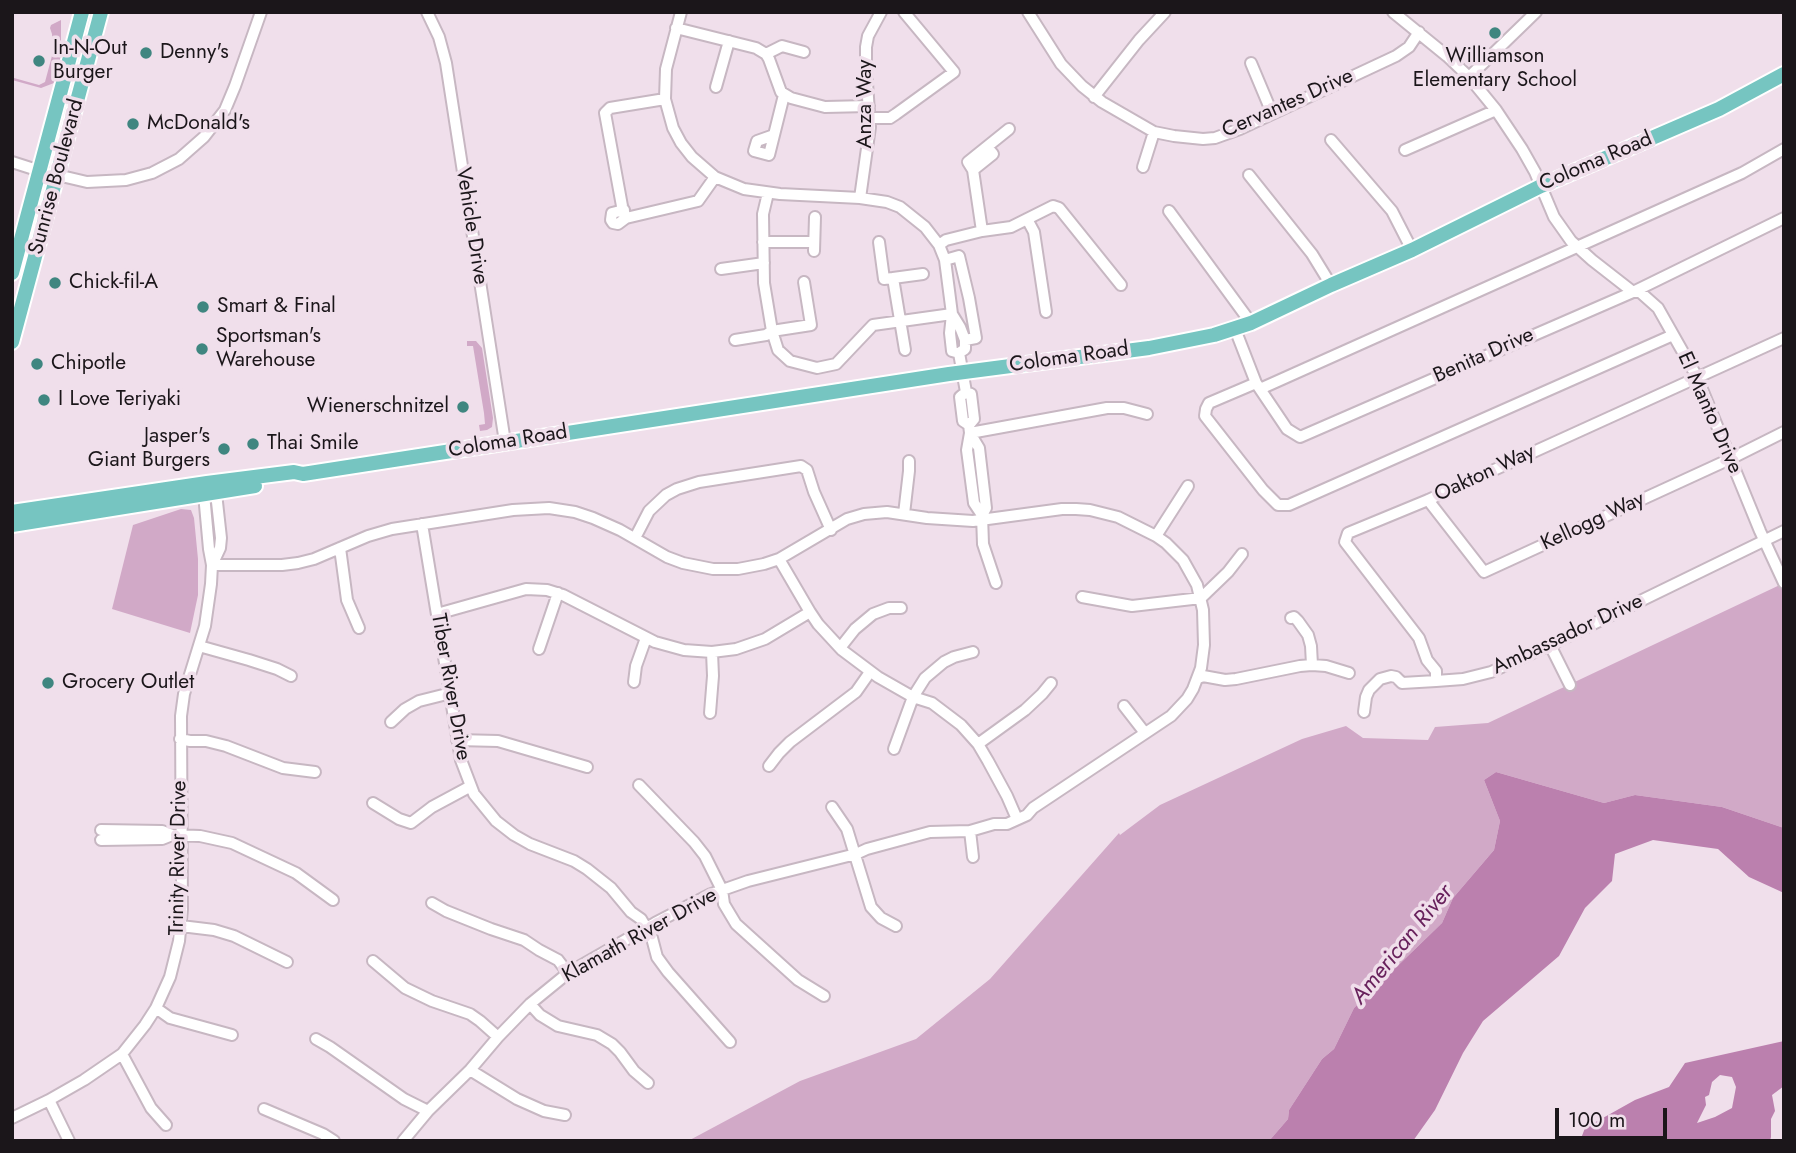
<!DOCTYPE html>
<html>
<head>
<meta charset="utf-8">
<style>
  body { margin:0 }
  #map { position:relative; width:1796px; height:1153px; overflow:hidden; background:#f0dfeb; font-family:Jost,sans-serif }
  canvas { display:block }
  .frame { position:absolute; inset:0; border:14px solid #1b161a; pointer-events:none }
  .scale { position:absolute; left:1555px; top:1108px; width:112px; height:32px; box-sizing:border-box; border:4px solid #1b161a; border-top:0; padding-left:9px; font-size:21px; line-height:24px; white-space:nowrap; color:#1b161a; -webkit-text-stroke:5px #f0dfeb; paint-order:stroke }
</style>
</head>
<body>
<div id="map">
<canvas width="1796" height="1153"></canvas>
<div class="frame"></div>
<div class="scale">100 m</div>
</div>
<script>
const context = document.querySelector('canvas').getContext('2d');
context.lineJoin = 'round';
function fill(path, color) { context.fillStyle = color; context.fill(path, 'evenodd'); }
const toPath = rows => new Path2D(rows.map(r => 'M' + r).join(''));
function trace(path, color, width, dash) { context.strokeStyle = color; context.lineWidth = width; context.lineCap = dash ? 'butt' : 'round'; context.setLineDash(dash || []); context.stroke(path); }
function write(font, color, halo, rows, align = 'center') {
  context.font = font + ' Jost,sans-serif'; context.lineWidth = 7; context.setLineDash([]); context.textBaseline = 'middle'; context.strokeStyle = halo; context.fillStyle = color; for (const [text, x, y, turn = 0] of rows) {
    context.save(); context.translate(x, y); context.rotate((+turn || 0) * Math.PI / 180); context.textAlign = isNaN(turn) ? turn : align; if (halo) context.strokeText(text, 0, 0); context.fillText(text, 0, 0); context.restore();
  }
}
const green = toPath([
  [61,20,61,58,54,83,41,88,12,80,12,75,14,78,39,85,45,82,53,52,52,34,50,28,51,25],
  [467,341,476,341,482,348,493,418,492,427,487,430,480,431,479,425,485,424,484,413,473,346,467,346],
  [181,509,191,510,194,518,198,559,198,595,190,633,112,609,133,525],
  [1784,583,1784,828,1722,807,1635,795,1604,803,1496,772,1484,780,1500,821,1494,850,1453,898,1442,923,1354,1008,1334,1049,1322,1059,1289,1110,1288,1119,1269,1141,688,1141,800,1081,916,1039,990,979,1119,833,1120,835,1160,805,1302,739,1346,726,1363,738,1428,740,1435,727,1488,723]
]);
const water = toPath([
  [1496,772,1604,803,1635,795,1722,807,1784,828,1784,893,1749,877,1718,849,1653,840,1615,854,1612,881,1585,908,1559,956,1483,1021,1463,1053,1435,1110,1413,1141,1269,1141,1288,1119,1289,1110,1322,1059,1334,1049,1354,1008,1442,923,1453,898,1494,850,1500,821,1484,780],
  [1784,1041,1784,1086,1772,1095,1775,1111,1771,1119,1771,1137,1770,1141,1580,1141,1585,1128,1635,1100,1669,1087,1685,1063],
  [1720,1075,1732,1077,1736,1087,1732,1108,1715,1117,1697,1123,1706,1105,1705,1097,1709,1095,1712,1082]
]);
const minor = toPath([
  [427,12,439,37,446,63,505,442],
  [681,12,666,69,665,99,673,128,681,143,692,157,715,177,744,189,780,194,860,198,887,202,900,207,925,227,939,245,945,260,952,314,873,325,836,364,817,368,790,361,778,350,772,331,764,283,763,214,768,193],
  [1028,12,1061,64,1082,86,1102,102,1154,132,1174,136,1203,139,1215,138,1240,129,1396,56,1409,47,1419,32],
  [1393,12,1447,56,1469,77,1496,110,1522,149,1535,172,1554,217,1571,241,1592,260,1633,292,1640,292,1658,308,1697,377,1760,531,1784,583],
  [676,28,756,48,766,54,769,59,781,92,791,98,825,107,869,106],
  [766,54,782,46,804,52],
  [1251,63,1272,113],
  [1469,77,1536,12],
  [716,87,729,41],
  [1094,97,1139,40,1165,12],
  [665,99,610,108,605,113,622,206,626,218,698,201,715,177],
  [870,118,890,118,896,114,954,72,904,12],
  [774,135,757,141,754,151,769,155,784,95],
  [1331,140,1392,211,1412,250],
  [1405,150,1496,110],
  [12,162,40,171,87,182,126,180,152,173,179,159,204,137,225,110,235,86,261,12],
  [1143,167,1154,132],
  [973,170,993,154,987,147],
  [1249,175,1312,254,1331,285],
  [860,198,870,127,866,68,866,47,868,36,881,12],
  [624,210,612,213,611,220,613,223,618,224,626,218],
  [1169,211,1251,323],
  [1027,219,1034,232,1046,312],
  [982,231,973,170,968,162,1009,129],
  [763,242,814,242],
  [879,242,884,279,893,278,905,350],
  [939,245,946,240,982,231,1011,227,1053,206,1059,208,1121,285],
  [814,251,815,217],
  [945,260,959,256,969,298,976,338,965,340],
  [721,269,764,263],
  [893,278,923,274],
  [1235,329,1256,383,1287,429,1300,437,1633,292,1784,218],
  [735,340,766,335,772,331,811,325,804,282],
  [959,353,965,349,965,340,960,327,952,314,950,333,952,351,959,353,966,392,971,394,974,419,969,425,970,433,1107,408,1124,408,1147,414],
  [1256,383,1209,403,1206,409,1205,416,1263,490,1278,505,1289,505,1673,335],
  [1260,389,1742,173,1784,149],
  [966,392,960,397,963,421,969,425],
  [211,488,216,493,221,538,220,548,212,565],
  [1428,500,1484,572,1730,459,1784,432],
  [904,514,909,471,909,461],
  [982,515,974,503,967,450,970,433,979,448,986,508,982,515,983,544,996,583],
  [422,524,461,760,474,794,496,821,514,835,530,844,574,861,587,869,611,888,631,912,641,919,652,938,657,957,668,972,730,1042],
  [1156,536,1188,486],
  [635,538,649,511,666,495,677,489,699,482,801,466,807,470,814,492,831,530],
  [340,548,347,600,359,628],
  [779,559,810,612,818,624,842,650,878,677,913,697,932,703,961,725,978,744,988,761,1007,796,1017,819],
  [212,565,282,565,298,563,314,559,368,536,392,529,513,510,549,508,575,512,593,518,620,530,667,557,683,563,713,569,738,569,764,564,779,559,847,519,864,514,887,512,927,518,973,521,1062,509,1076,509,1090,510,1118,517,1156,536,1166,543,1183,560,1197,585,1203,610,1204,645,1201,668,1193,689,1187,699,1171,716,1033,808,1027,815,1007,824,994,824,970,831,930,832,867,849,856,854,748,881,711,894,655,923,568,973,530,1004,498,1037,470,1070,428,1111,403,1141],
  [1082,597,1132,606,1201,598,1228,572,1242,554],
  [437,614,526,589,547,590,563,595,655,642,684,650,712,652,736,649,765,639,810,612],
  [1291,618,1294,617,1298,621,1308,635,1311,646,1312,665],
  [1550,645,1570,685],
  [199,646,249,660,277,669,291,676],
  [840,648,855,629,873,614,889,608,901,608],
  [539,649,558,593],
  [1198,678,1203,676,1225,680,1236,679,1300,666,1312,665,1326,666,1349,673],
  [1436,681,1436,671,1427,660,1419,638,1345,542,1348,533,1428,500,1784,338],
  [634,682,636,666,646,638],
  [1124,706,1145,733],
  [1364,712,1366,697,1369,690,1380,679,1391,676,1396,677,1402,683,1436,681,1463,679,1491,672,1550,645,1784,531],
  [710,713,713,676,712,652],
  [391,722,405,709,419,701,451,693],
  [180,739,190,741,206,741,226,746,283,768,315,772],
  [457,740,498,741,587,767],
  [978,744,1025,710,1042,694,1051,683],
  [894,749,913,697,925,678,944,662,954,657,973,652],
  [769,766,779,753,790,742,856,692,870,672],
  [639,785,694,842,705,856,722,890,724,904,736,924,798,980,824,996],
  [373,803,399,819,411,823,432,807,471,786],
  [832,807,847,829,871,907,881,918,896,926],
  [101,830,162,831,172,835,200,836,232,843,296,873,333,900],
  [970,831,973,857],
  [101,840,162,839,172,835],
  [432,903,446,911,491,929,524,940,539,950,558,960,568,973],
  [181,926,214,930,234,936,287,962],
  [373,961,405,988,432,1001,470,1014,480,1021,498,1037],
  [530,1004,540,1015,558,1026,597,1035,612,1044,620,1052,634,1071,648,1083],
  [156,1008,170,1018,232,1035],
  [316,1039,330,1047,404,1099,428,1111],
  [122,1054,151,1108,166,1125],
  [470,1070,517,1099,544,1111,565,1115],
  [49,1100,69,1141],
  [264,1109,323,1134,334,1141],
  [12,1118,49,1100,84,1080,122,1054,145,1025,156,1008,170,977,179,941,182,909,181,716,184,694,205,626,211,584,212,565,209,549,204,494,205,490]
]);
const major = toPath([
  [12,273,82,12],
  [12,342,101,12],
  [12,512,207,483,294,472,303,474,949,374,1149,348,1214,335,1251,323,1331,285,1412,250,1541,186,1719,109,1784,74],
  [12,525,255,486]
]);
const markers = [
  [1495,33,7,"#3f8680"],
  [146,53,7,"#3f8680"],
  [39,61,7,"#3f8680"],
  [133,124,7,"#3f8680"],
  [55,283,7,"#3f8680"],
  [203,307,7,"#3f8680"],
  [202,349,7,"#3f8680"],
  [37,364,7,"#3f8680"],
  [44,400,7,"#3f8680"],
  [463,407,7,"#3f8680"],
  [253,444,7,"#3f8680"],
  [224,449,7,"#3f8680"],
  [48,683,7,"#3f8680"]
];
const poiNames = [
  ["In-N-Out",53,49],
  ["Burger",53,73],
  ["Denny's",160,53],
  ["Williamson",1495,57,"center"],
  ["Elementary School",1495,81,"center"],
  ["McDonald's",147,124],
  ["Chick-fil-A",69,283],
  ["Smart & Final",217,307],
  ["Sportsman's",216,337],
  ["Warehouse",216,361],
  ["Chipotle",51,364],
  ["I Love Teriyaki",58,400],
  ["Wienerschnitzel",449,407,"right"],
  ["Jasper's",210,437,"right"],
  ["Giant Burgers",210,461,"right"],
  ["Thai Smile",267,444],
  ["Grocery Outlet",62,683]
];
const streetNames = [
  ["Anza Way",866,104,-90],
  ["Cervantes Drive",1288,104,-24],
  ["Coloma Road",1596,162,-23],
  ["Sunrise Boulevard",57,177,-75],
  ["Vehicle Drive",471,226,81],
  ["Benita Drive",1484,356,-24],
  ["Coloma Road",1069,358,-8],
  ["El Manto Drive",1709,413,66],
  ["Coloma Road",508,442,-9],
  ["Oakton Way",1485,474,-25],
  ["Kellogg Way",1593,522,-25],
  ["Ambassador Drive",1568,635,-25],
  ["Tiber River Drive",450,687,80],
  ["Trinity River Drive",179,858,-89],
  ["Klamath River Drive",640,936,-29]
];
const waterNames = [
  ["American River",1403,945,-51]
];
fill(green, '#d1a9c7');
fill(water, '#bb80ae');
trace(minor, '#c7b7c2', 14);
trace(major, '#fff', 18);
trace(minor, '#fff', 10);
trace(major, '#76c5c1', 14);
for (const [x, y, r, color] of markers) { const dot = new Path2D(); dot.arc(x, y, r, 0, 2 * Math.PI); context.fillStyle = color; context.fill(dot); trace(dot, '#f0dfeb', 2.5); }
write('21px', '#1b161a', '#f0dfeb', poiNames, 'left');
write('21px', '#1b161a', '#f0dfeb', streetNames);
write('italic 23px', '#68215c', '#f0dfeb', waterNames);
</script>
</body>
</html>
